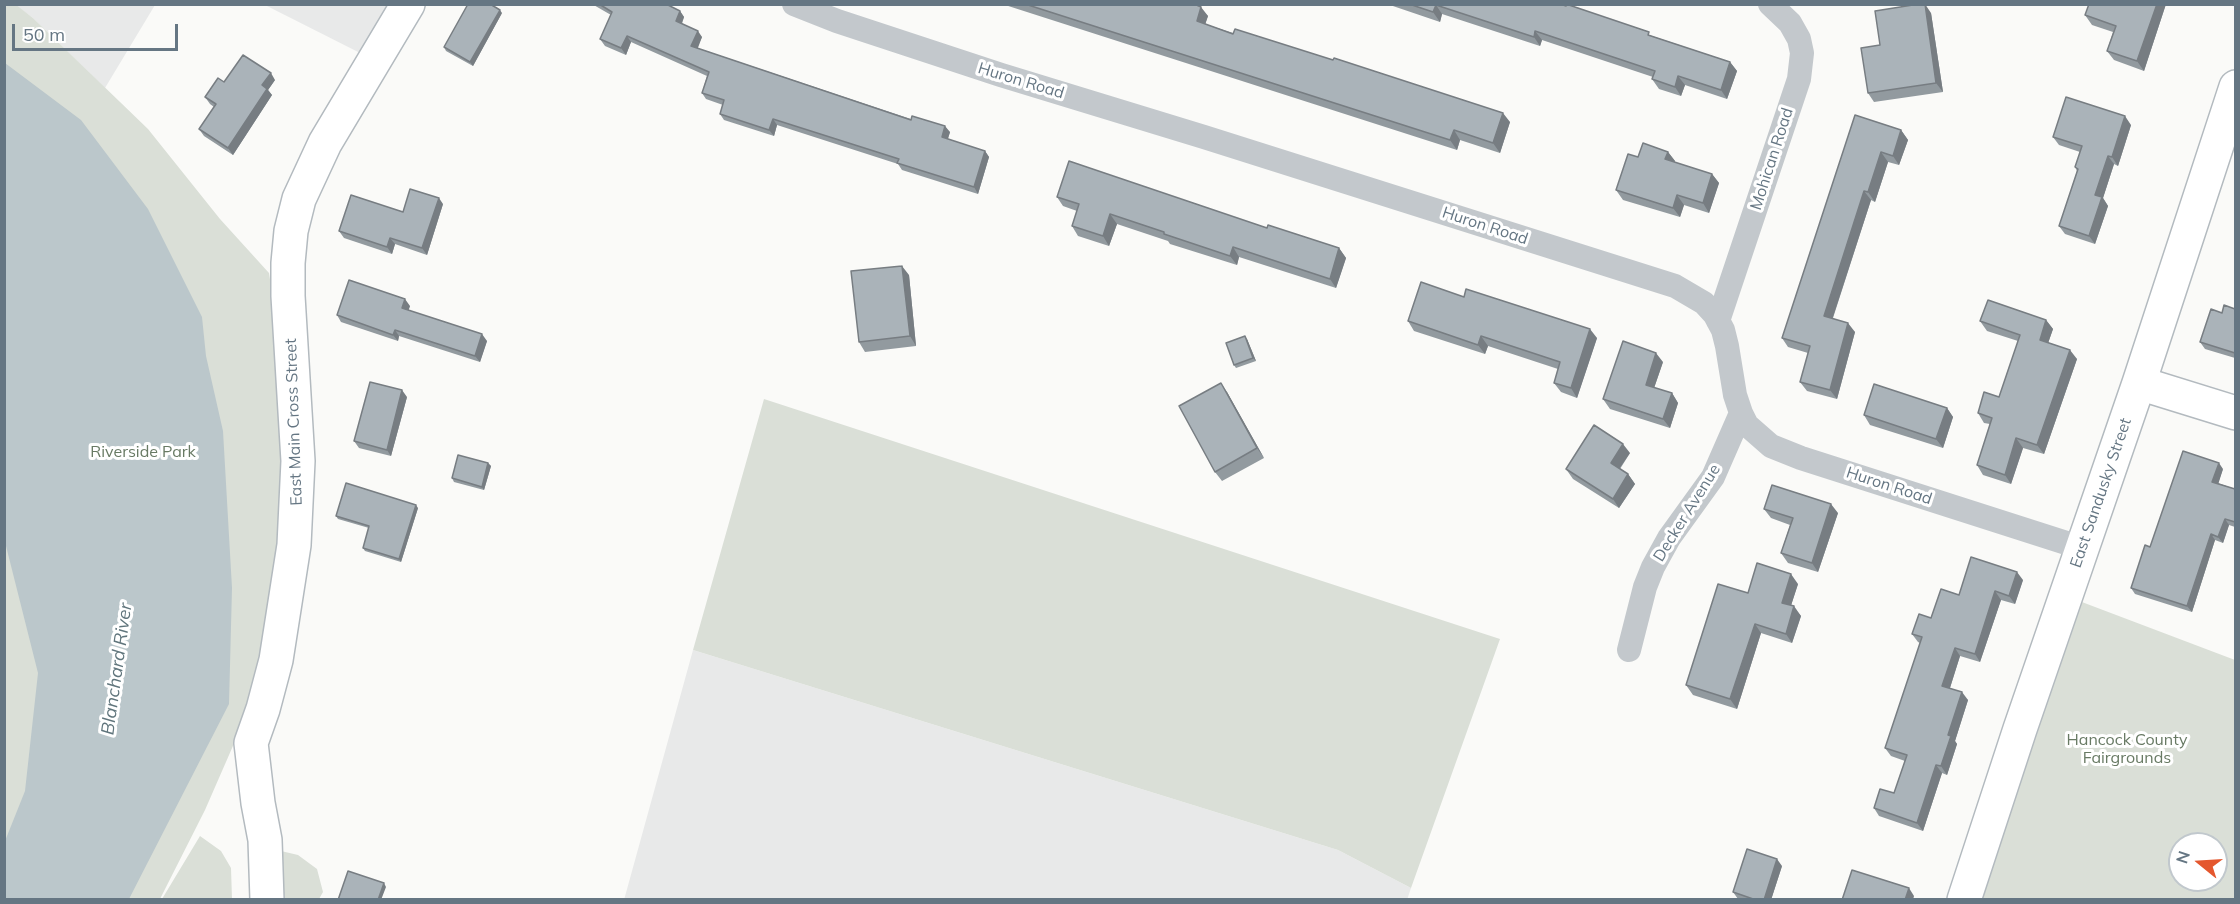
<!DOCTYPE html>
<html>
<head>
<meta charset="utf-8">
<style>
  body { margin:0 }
  #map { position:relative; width:2240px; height:904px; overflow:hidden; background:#fafaf8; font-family:Mulish,sans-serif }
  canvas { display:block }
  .frame { position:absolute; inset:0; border:6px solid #657683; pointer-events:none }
  .north { position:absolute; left:2168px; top:832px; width:60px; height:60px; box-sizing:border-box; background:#fff; border:2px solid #c1c8cd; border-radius:50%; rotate:288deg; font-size:16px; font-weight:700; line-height:24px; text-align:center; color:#657683 }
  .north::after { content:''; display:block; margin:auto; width:21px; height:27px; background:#e4572e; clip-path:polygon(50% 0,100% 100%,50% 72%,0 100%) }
  .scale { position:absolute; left:12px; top:24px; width:166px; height:27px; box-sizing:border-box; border:3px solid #657683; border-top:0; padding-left:8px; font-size:18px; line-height:21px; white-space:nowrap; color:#657683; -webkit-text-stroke:4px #fff; paint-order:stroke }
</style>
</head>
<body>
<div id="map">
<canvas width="2240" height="904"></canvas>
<div class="frame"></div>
<div class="north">N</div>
<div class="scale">50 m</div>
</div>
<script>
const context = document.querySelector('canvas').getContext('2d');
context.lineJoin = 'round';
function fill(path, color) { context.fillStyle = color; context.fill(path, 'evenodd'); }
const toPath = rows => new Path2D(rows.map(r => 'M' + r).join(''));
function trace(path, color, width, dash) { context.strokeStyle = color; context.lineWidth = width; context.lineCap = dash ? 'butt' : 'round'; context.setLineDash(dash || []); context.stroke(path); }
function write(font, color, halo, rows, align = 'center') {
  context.font = font + ' Mulish,sans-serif'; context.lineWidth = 6; context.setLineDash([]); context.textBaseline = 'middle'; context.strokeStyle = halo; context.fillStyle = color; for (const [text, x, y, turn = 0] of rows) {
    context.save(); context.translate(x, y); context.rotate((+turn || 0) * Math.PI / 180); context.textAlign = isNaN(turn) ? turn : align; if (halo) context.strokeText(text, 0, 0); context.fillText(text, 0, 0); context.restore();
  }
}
const built = toPath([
  [15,5,155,5,105,88,33,18],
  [265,5,408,5,374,60],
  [693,650,1338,850,1411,888,1407,900,624,900]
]);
const green = toPath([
  [15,4,33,18,148,129,220,219,269,273,272,292,282,458,279,541,260,657,247,705,236,739,205,810,160,899,5,900,4,5],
  [764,399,1500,639,1411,888,1338,850,693,650],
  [2066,596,2235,660,2235,899,1964,900],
  [2180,844,2216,844,2216,880,2180,880],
  [200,836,221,851,231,868,232,899,162,899],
  [281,851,298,855,317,869,323,892,319,899,285,899,278,854]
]);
const water = toPath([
  [5,63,81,120,148,209,202,317,206,356,223,431,232,588,229,704,129,899,5,899,5,841,25,791,38,673,5,542]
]);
const street = toPath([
  [794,4,837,21,1001,75,1204,137,1675,286,1704,303,1715,315,1723,330,1727,346,1735,395,1741,413,1747,425,1771,446,1801,458,2082,548],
  [1718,321,1799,79,1802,53,1799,39,1790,23,1770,4],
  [1629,650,1645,587,1653,567,1669,538,1713,477,1741,413]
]);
const secondary = toPath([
  [2139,383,2236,413],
  [267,900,265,840,258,803,251,743,263,709,276,660,294,545,298,461,288,296,288,263,291,231,299,199,325,143,408,4],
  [1964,900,2020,729,2139,383,2236,87]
]);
const wall = toPath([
  [592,4,666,4,680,11,684,17,682,24,702,37,697,48,950,132,948,139,985,151,989,157,978,194,902,170,898,164,777,125,774,136,724,120,720,114,723,105,706,99,702,93,707,76,631,42,626,55,605,46,600,39,611,15],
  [1002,4,1194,4,1208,16,1205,24,1510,122,1500,153,1460,140,1457,150],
  [1387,4,1560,4,1652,36,1730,62,1737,71,1727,99,1685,85,1681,96,1659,89,1652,79,1653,77,1542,40,1540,46,1442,14,1440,22],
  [2089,4,2166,4,2144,71,2114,60,2107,51,2113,32,2092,25,2085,15],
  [502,13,473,66,446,51,444,47],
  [1931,13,1943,92,1874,102,1868,93,1880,45],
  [275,80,268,90,272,95,233,155,204,136,199,129,214,107,210,104,205,97,224,82],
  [1855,115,1901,130,1908,140,1899,165,1888,162,1875,202,1871,200,1833,318,1855,332,1837,399,1807,391,1800,382,1808,353,1788,347,1782,338],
  [2131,125,2118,166,2114,164,2103,198,2108,206,2095,244,2065,234,2059,226,2077,171,2075,167,2080,152,2059,145,2053,137],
  [1668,152,1675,161,1674,162,1712,174,1719,183,1709,213,1684,205,1680,217,1623,200,1616,190,1638,157],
  [1057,197,1267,228,1339,248,1346,258,1336,288,1239,257,1237,265,1170,244,1168,241,1117,224,1109,246,1078,236,1072,226,1077,211,1063,206],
  [443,204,427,255,395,244,392,254,344,238,339,231],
  [909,275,916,346,865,352,859,342],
  [1464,297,1597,338,1577,398,1561,392,1554,383,1558,369,1488,346,1485,354,1414,331,1408,321],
  [410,306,408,310,487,341,480,362,399,336,398,341,341,322,337,315],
  [2235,309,2235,358,2205,349,2200,342,2222,313],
  [2046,320,2053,329,2048,343,2077,359,2044,454,2023,448,2011,484,1983,475,1977,465,1990,424,1984,423,1978,413,1999,397,2018,341,1987,331,1980,321],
  [1247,339,1256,361,1236,368,1234,365],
  [1663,362,1654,388,1672,393,1678,403,1670,428,1610,409,1603,399],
  [1227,392,1264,458,1222,481,1215,472],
  [407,397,391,456,359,448,354,441],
  [1947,408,1953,417,1943,448,1870,425,1864,415],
  [1630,453,1620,469,1628,474,1635,484,1619,508,1573,479,1566,469],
  [488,463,491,466,484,490,454,482,452,478],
  [2223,469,2218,483,2235,489,2235,527,2229,525,2223,543,2215,540,2192,612,2135,594,2131,588,2150,547],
  [418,508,401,562,365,551,363,548,369,528,338,519,336,516],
  [1764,509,1838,513,1818,572,1788,563,1781,553,1790,525,1771,518],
  [2023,580,2015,604,2001,600,1980,662,1960,656,1950,688,1968,700,1955,741,1957,744,1947,775,1942,773,1923,831,1879,816,1874,808,1894,793,1905,761,1891,756,1885,748,1920,643,1918,642,1912,634,1959,595],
  [1798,584,1791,605,1801,616,1792,643,1761,633,1737,709,1693,695,1686,685,1748,593],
  [1782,866,1771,900,1741,900,1738,899,1733,892]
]);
const shadedWall = toPath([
  [1925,4,1931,13,1943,92,1936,83],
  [2157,4,2166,4,2144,71,2137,61],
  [1436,5,1442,14,1440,22,1433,12],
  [1201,7,1208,16,1203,31,1197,21],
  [500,10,502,13,473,66,470,62],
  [680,11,684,17,680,27,676,21],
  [698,31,702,37,696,53,691,46],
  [1535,31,1542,40,1540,46,1534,37],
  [627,36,631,42,626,55,621,48],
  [1730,62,1737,71,1727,99,1721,90],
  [271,73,275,80,268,90,272,95,233,155,228,148,262,85],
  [1678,76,1685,85,1681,96,1675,87],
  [1503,113,1510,122,1500,153,1493,143],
  [2125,116,2131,125,2118,166,2112,157],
  [773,119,777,125,774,136,769,130],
  [945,126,950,132,946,144,942,137],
  [1454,130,1460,140,1457,150,1450,140],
  [1901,130,1908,140,1899,165,1893,156],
  [985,151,989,157,978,194,974,187],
  [1668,152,1675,161,1672,169,1665,159],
  [1881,152,1888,162,1875,202,1868,192],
  [2108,156,2114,164,2103,198,2108,206,2095,244,2089,236,2095,195],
  [1712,174,1719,183,1709,213,1703,203],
  [1864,191,1871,200,1830,326,1824,316],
  [1677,195,1684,205,1680,217,1673,208],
  [439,198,443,204,427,255,422,248],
  [1110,214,1117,224,1109,246,1103,236],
  [390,238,395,244,392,254,387,247],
  [1233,247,1239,257,1237,265,1230,256],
  [1339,248,1346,258,1336,288,1330,279],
  [902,266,909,275,916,346,910,336],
  [405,299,410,306,407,315,402,308],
  [2046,320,2053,329,2046,349,2040,340],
  [1848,323,1855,332,1837,399,1830,390],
  [1590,329,1597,338,1577,398,1571,388],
  [395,330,399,336,398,341,393,335],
  [482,334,487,341,480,362,475,356],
  [1245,336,1247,339,1256,361,1253,358],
  [1481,336,1488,346,1485,354,1478,345],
  [2070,350,2077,359,2044,454,2037,445],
  [1656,353,1663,362,1652,394,1646,385],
  [1221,383,1227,392,1264,458,1257,448],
  [402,390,407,397,391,456,387,450],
  [1672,393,1678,403,1670,428,1663,419],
  [1947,408,1953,417,1943,448,1936,439],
  [2016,438,2023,448,2011,484,2005,475],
  [1623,444,1630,453,1617,472,1611,463],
  [488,463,491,466,484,490,482,487],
  [2219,463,2223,469,2217,488,2212,482],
  [1628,474,1635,484,1619,508,1613,499],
  [1831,504,1838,513,1818,572,1812,563],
  [416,505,418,508,401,562,399,559],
  [2225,519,2229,525,2223,543,2218,537],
  [2211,534,2215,540,2192,612,2187,606],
  [2017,572,2023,580,2015,604,2009,596],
  [1791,574,1798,584,1789,612,1782,603],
  [1995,591,2001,600,1980,662,1975,654],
  [1794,606,1801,616,1792,643,1786,634],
  [1755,624,1761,633,1737,709,1730,699],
  [1955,648,1960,656,1948,694,1942,686],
  [1962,692,1968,700,1955,741,1957,744,1947,775,1941,766,1948,735],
  [1936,765,1942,773,1923,831,1917,823],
  [1777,859,1782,866,1771,900,1764,900],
  [384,883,386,887,381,900,378,900],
  [1909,888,1914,896,1913,900,1905,900]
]);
const building = toPath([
  [468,4,490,4,500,10,470,62,444,47,468,4],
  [599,4,666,4,680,11,676,21,698,31,691,46,911,120,912,116,945,126,942,137,985,151,974,187,897,163,899,159,773,119,769,130,720,114,724,100,702,93,709,72,627,36,621,48,600,39,612,12,599,4],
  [1025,4,1194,4,1201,7,1197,21,1233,34,1235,29,1333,60,1334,58,1503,113,1493,143,1454,130,1450,140,1025,4],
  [1409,4,1560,4,1566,6,1566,4,1649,32,1648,35,1730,62,1721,90,1678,76,1675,87,1652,79,1655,71,1535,31,1534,37,1436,5,1433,12,1409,4],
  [1919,4,1925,4,1936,83,1868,93,1861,48,1880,45,1875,11,1919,4],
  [2089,4,2157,4,2137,61,2107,51,2116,26,2085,15,2089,4],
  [243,55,271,73,262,85,267,89,228,148,199,129,216,104,205,97,218,78,224,82,243,55],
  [2066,97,2125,116,2112,157,2108,156,2095,195,2102,197,2089,236,2059,226,2078,169,2075,167,2082,146,2053,137,2066,97],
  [1855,115,1901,130,1893,156,1881,152,1868,192,1864,191,1824,316,1848,323,1830,390,1800,382,1810,346,1782,338,1855,115],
  [1643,143,1668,152,1665,159,1712,174,1703,203,1677,195,1673,208,1616,190,1628,154,1638,157,1643,143],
  [1069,161,1267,228,1268,225,1339,248,1330,279,1233,247,1230,256,1164,234,1164,232,1110,214,1103,236,1072,226,1079,204,1057,197,1069,161],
  [410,189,439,198,422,248,390,238,387,247,339,231,351,195,403,212,410,189],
  [902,266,910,336,859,342,851,271,902,266],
  [349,280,405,299,402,308,482,334,475,356,395,330,393,335,337,315,349,280],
  [1421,282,1464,297,1466,289,1590,329,1571,388,1554,383,1560,362,1481,336,1478,345,1408,321,1421,282],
  [1988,300,2046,320,2040,340,2070,350,2037,445,2016,438,2005,475,1977,465,1992,418,1978,413,1984,392,1999,397,2020,335,1980,321,1988,300],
  [2224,305,2235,309,2235,353,2200,342,2211,309,2222,313,2224,305],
  [1245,336,1253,358,1234,365,1226,343,1245,336],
  [1623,341,1656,353,1646,385,1672,393,1663,419,1603,399,1623,341],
  [370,382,402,390,387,450,354,441,370,382],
  [1221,383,1257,448,1215,472,1179,406,1221,383],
  [1874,384,1947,408,1936,439,1864,415,1874,384],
  [1594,425,1623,444,1611,463,1628,474,1613,499,1566,469,1594,425],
  [2183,451,2219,463,2212,482,2235,489,2235,522,2225,519,2218,537,2211,534,2187,606,2131,588,2145,545,2150,547,2183,451],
  [458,455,488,463,482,487,452,478,458,455],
  [346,483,416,505,399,559,363,548,369,526,336,516,346,483],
  [1772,485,1831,504,1812,563,1781,553,1793,518,1764,509,1772,485],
  [1971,557,2017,572,2009,596,1995,591,1975,654,1955,648,1942,686,1962,692,1948,735,1951,736,1941,766,1936,765,1917,823,1874,808,1880,789,1894,793,1907,755,1885,748,1922,637,1912,634,1919,614,1931,618,1941,589,1959,595,1971,557],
  [1757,563,1791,574,1782,603,1794,606,1786,634,1755,624,1730,699,1686,685,1718,584,1748,593,1757,563],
  [1747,849,1777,859,1764,900,1756,900,1733,892,1747,849],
  [1852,870,1909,888,1905,900,1842,900,1852,870],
  [348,871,384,883,378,900,338,900,348,871]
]);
const streetNames = [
  ["Huron Road",1021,81,17],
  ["Mohican Road",1772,159,-72],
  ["Huron Road",1485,226,18],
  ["East Main Cross Street",294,422,-92],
  ["Huron Road",1889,486,18],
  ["East Sandusky Street",2101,493,-71],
  ["Decker Avenue",1687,513,-58]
];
const parkNames = [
  ["Riverside Park",143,452],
  ["Hancock County",2127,740],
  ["Fairgrounds",2127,758]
];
const waterNames = [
  ["Blanchard River",117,669,-82]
];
fill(built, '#e8e9e9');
fill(green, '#dadfd7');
fill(water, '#bbc7cb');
trace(secondary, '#b3babf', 36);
trace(street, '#c3c8cc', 24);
trace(secondary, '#fff', 33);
fill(wall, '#929a9f');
fill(shadedWall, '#777d82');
fill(building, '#aab3b9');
trace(building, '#777d82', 1.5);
write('16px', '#657683', '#fff', streetNames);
write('16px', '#687a64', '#fff', parkNames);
write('italic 18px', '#60757c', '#fff', waterNames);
</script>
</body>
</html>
